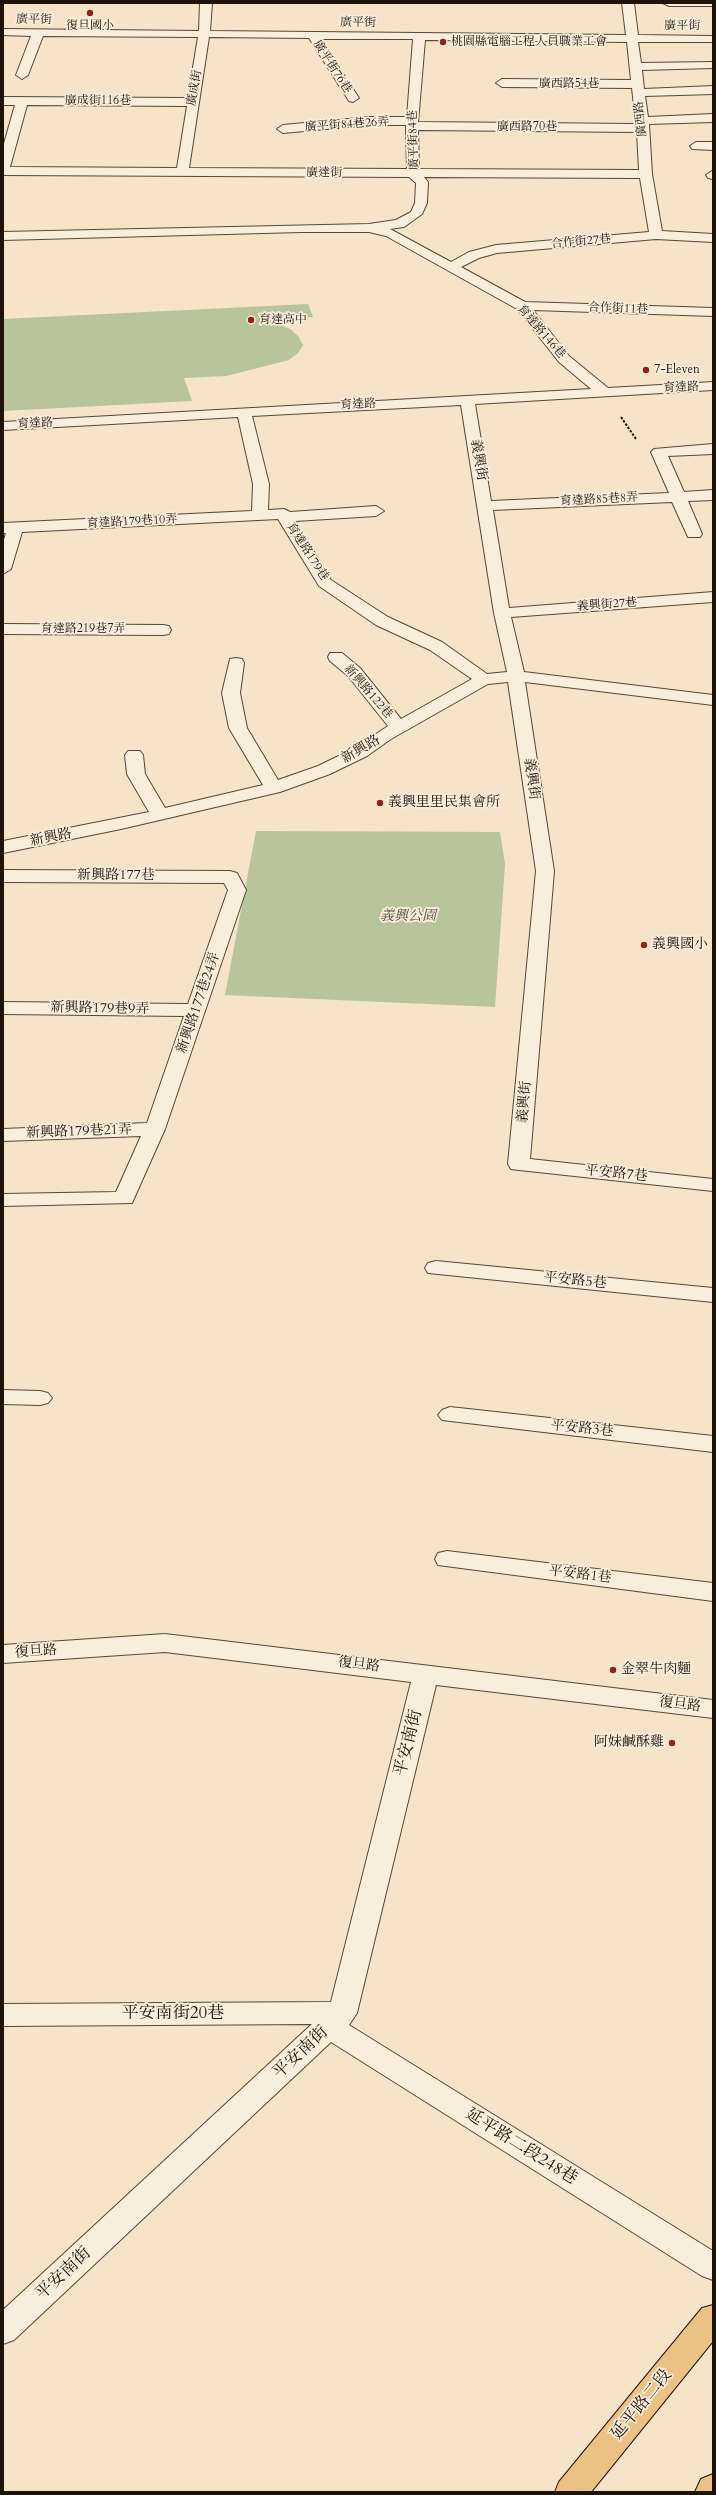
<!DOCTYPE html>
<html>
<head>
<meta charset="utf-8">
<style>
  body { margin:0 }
  #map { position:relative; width:716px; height:2495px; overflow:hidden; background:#f6e3c8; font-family:Cardo,serif }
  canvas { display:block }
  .frame { position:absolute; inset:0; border:4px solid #1f1308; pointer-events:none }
</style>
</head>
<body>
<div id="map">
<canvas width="716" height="2495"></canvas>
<div class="frame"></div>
</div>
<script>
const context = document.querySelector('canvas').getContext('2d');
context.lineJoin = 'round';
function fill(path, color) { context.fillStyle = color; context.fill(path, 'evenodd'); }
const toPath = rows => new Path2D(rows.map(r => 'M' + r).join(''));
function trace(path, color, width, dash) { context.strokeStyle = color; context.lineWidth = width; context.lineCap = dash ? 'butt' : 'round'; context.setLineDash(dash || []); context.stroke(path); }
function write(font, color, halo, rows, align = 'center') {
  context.font = font + ' Cardo,"Noto Serif TC",serif'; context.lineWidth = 3.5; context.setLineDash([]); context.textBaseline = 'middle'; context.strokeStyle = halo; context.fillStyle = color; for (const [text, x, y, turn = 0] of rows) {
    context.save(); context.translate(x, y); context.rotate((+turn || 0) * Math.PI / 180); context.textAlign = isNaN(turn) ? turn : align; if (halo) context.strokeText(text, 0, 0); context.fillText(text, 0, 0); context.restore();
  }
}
const green = toPath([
  [308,304,313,317,268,319,290,329,298,336,303,345,298,353,289,360,226,376,184,378,192,401,3,411,3,319],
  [256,831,500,832,505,864,495,1007,225,995]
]);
const path = toPath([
  [621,417,636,439]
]);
const minor = toPath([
  [200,3,212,3,210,31,626,35,622,3,634,3,638,35,713,36,713,42,638,42,641,63,713,62,713,68,642,70,644,89,713,86,713,94,645,96,648,117,713,114,713,122,649,124,652,174,662,231,713,234,713,242,656,239,497,253,479,258,461,267,525,302,713,308,713,316,533,310,569,356,608,388,713,382,713,390,475,404,491,501,669,493,651,452,654,449,713,444,713,454,668,456,684,492,713,490,713,500,688,501,702,534,700,537,688,537,672,502,493,510,509,608,713,592,713,602,511,617,524,672,713,695,713,705,525,682,554,871,530,1159,713,1179,713,1191,519,1170,511,1169,508,1164,536,871,508,682,488,684,391,739,367,756,330,774,280,792,121,829,3,853,3,841,149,812,127,774,125,755,128,751,140,751,143,755,145,774,165,808,263,785,229,728,222,693,230,659,236,658,242,659,244,663,240,693,247,728,278,780,318,766,355,748,388,726,348,676,330,661,328,657,330,653,342,653,360,668,401,719,472,679,430,650,376,625,319,586,278,519,22,532,11,569,3,574,3,543,6,533,3,533,3,523,252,511,253,484,238,417,3,430,3,422,591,389,559,362,517,309,386,236,369,232,301,232,3,240,3,232,369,224,396,220,411,212,415,203,416,183,409,177,3,175,3,147,15,105,3,105,3,97,188,98,198,37,43,36,28,75,22,79,16,75,31,36,3,35,3,29,199,31,200,3],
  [209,37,309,38,349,101,353,102,359,98,320,39,413,39,407,117,370,117,283,125,277,129,283,133,370,125,406,125,407,169,189,168,209,37],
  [425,40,627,42,631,80,502,79,496,83,502,87,632,88,636,124,418,122,425,40],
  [27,105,187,106,177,168,10,167,27,105],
  [418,130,637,132,639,170,419,169,418,130],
  [424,177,640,178,649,232,496,245,469,252,451,262,390,229,404,227,422,214,427,203,428,182,424,177],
  [461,405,494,613,507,672,487,674,442,642,388,617,331,580,295,521,376,516,384,511,376,506,290,512,284,509,268,510,269,484,252,416,461,405],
  [663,3,713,3,713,6,669,6,663,3],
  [696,142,713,142,713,150,692,149,690,146,696,142],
  [712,171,713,179,708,178,706,175,712,171],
  [3,624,163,625,169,626,171,630,169,634,163,635,3,634,3,624],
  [3,870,230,871,237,873,246,890,165,1129,132,1203,3,1206,3,1194,116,1192,141,1136,3,1141,3,1129,147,1123,184,1016,3,1014,3,1002,188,1004,228,890,224,883,3,882,3,870],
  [436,1261,713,1288,713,1302,428,1273,425,1268,428,1263,436,1261],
  [3,1390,40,1391,48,1393,52,1398,48,1403,40,1405,3,1404,3,1390],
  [450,1407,713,1436,713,1452,442,1420,438,1415,442,1410,450,1407],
  [447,1551,713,1583,713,1601,438,1565,435,1559,438,1553,447,1551],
  [165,1634,713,1700,713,1718,436,1685,357,2013,349,2025,713,2251,713,2280,702,2276,331,2042,14,2340,3,2344,3,2310,312,2024,3,2026,3,2004,331,2002,411,1682,165,1652,3,1663,3,1645,165,1634]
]);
const major = toPath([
  [713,2305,713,2341,591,2492,555,2492,559,2482,702,2308,713,2305],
  [713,2474,713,2492,695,2492,701,2479,713,2474]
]);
const markers = [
  [90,13,4,"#8f2418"],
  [443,42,4,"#8f2418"],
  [251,320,4,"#8f2418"],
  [646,370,4,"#8f2418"],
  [380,803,4,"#8f2418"],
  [644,945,4,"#8f2418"],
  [613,1670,4,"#8f2418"],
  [672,1743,4,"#8f2418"]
];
const farStreetnames = [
  ["廣平街",34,20,1],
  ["廣平街",358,23,1],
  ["廣平街",682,26],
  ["廣平街76巷",332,67,57],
  ["廣西路54巷",569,84],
  ["廣成街",195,88,-80],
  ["廣成街116巷",98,101],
  ["廣西路",641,119,-96],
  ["廣平街84巷26弄",347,125,-4],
  ["廣西路70巷",527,127],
  ["廣平街84巷",414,140,-92],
  ["廣達街",324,173],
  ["合作街27巷",581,242,-5],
  ["合作街11巷",618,309,2],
  ["育達路146巷",541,332,49],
  ["育達路",681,388,-3],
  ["育達路",358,405,-3],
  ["育達路",35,424,-3],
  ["育達路85巷8弄",599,500,-3],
  ["育達路179巷10弄",132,522,-3],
  ["育達路179巷",307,552,57],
  ["義興街27巷",607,605,-4],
  ["育達路219巷7弄",83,629],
  ["新興路122巷",368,692,49]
];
const farPoinames = [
  ["復旦國小",90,26,"center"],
  ["桃園縣電腦工程人員職業工會",451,42],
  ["育達高中",259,320],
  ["7-Eleven",654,370]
];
const streetNames = [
  ["義興街",478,460,80],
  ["新興路",361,750,-30],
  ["義興街",531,779,82],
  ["新興路",51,838,-11],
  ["新興路177巷",116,876],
  ["新興路177巷24弄",199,1003,-71],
  ["新興路179巷9弄",100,1009,1],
  ["義興街",525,1102,-85],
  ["新興路179巷21弄",79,1132,-2],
  ["平安路7巷",616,1174,6],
  ["平安路5巷",575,1281,6],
  ["平安路3巷",582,1429,6],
  ["平安路1巷",580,1575,7],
  ["復旦路",36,1652,-4],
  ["復旦路",359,1665,7],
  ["復旦路",680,1705,7]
];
const poiNames = [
  ["義興里里民集會所",388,803],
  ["義興國小",652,945],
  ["金翠牛肉麵",621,1670],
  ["阿妹鹹酥雞",664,1743,"right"]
];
const parkNames = [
  ["義興公園",408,917]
];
const nearStreetnames = [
  ["平安南街",409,1743,-76],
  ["平安南街20巷",173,2014],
  ["平安南街",301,2053,-43],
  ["延平路二段248巷",521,2147,32],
  ["平安南街",64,2274,-43],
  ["延平路二段",642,2405,-51]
];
fill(green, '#b8c499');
trace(minor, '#554738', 2);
trace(major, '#1f1308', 2);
trace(path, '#1f1308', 2, [2.5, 1.5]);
fill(minor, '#f9eddb');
fill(major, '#ebc284');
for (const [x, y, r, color] of markers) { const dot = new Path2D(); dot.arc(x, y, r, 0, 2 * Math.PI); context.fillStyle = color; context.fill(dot); trace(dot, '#f9eddb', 1.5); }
write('12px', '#1f1308', '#f9eddb', farStreetnames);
write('12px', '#1f1308', '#f9eddb', farPoinames, 'left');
write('14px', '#1f1308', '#f9eddb', streetNames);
write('14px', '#1f1308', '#f9eddb', poiNames, 'left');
write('italic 14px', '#55513b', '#f9eddb', parkNames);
write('17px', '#1f1308', '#f9eddb', nearStreetnames);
</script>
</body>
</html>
